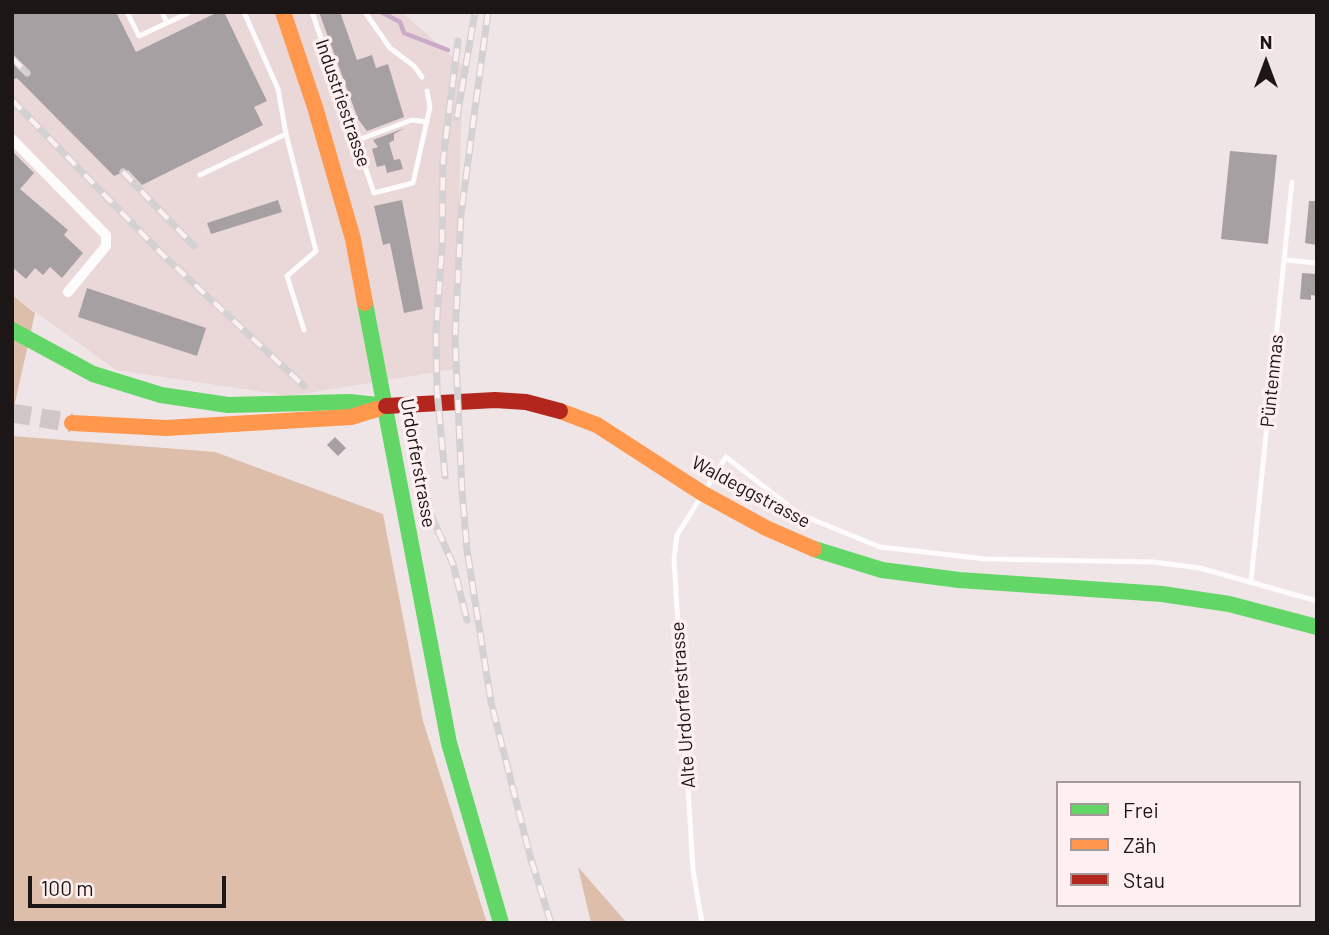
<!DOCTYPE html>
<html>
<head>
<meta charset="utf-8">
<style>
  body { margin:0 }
  #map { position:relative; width:1329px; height:935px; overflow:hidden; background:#efe5e6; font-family:Barlow,sans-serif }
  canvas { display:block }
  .frame { position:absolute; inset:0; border:14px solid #1c1616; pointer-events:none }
  .legend { position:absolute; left:1056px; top:781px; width:245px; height:126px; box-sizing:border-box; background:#feeff0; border:2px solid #a49899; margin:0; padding:9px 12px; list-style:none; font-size:21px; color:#1c1616 }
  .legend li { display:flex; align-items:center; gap:14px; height:35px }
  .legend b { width:35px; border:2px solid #a49899 }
  .north { position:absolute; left:1231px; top:28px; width:70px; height:70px; -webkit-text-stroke:5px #feeff0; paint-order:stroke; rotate:0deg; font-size:19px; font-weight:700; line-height:28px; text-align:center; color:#1c1616 }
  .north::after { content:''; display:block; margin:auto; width:24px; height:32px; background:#1c1616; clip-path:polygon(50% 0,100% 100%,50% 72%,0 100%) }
  .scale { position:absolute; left:28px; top:876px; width:198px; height:32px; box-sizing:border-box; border:4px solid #1c1616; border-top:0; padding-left:9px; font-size:21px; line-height:24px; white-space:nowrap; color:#1c1616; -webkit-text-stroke:5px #feeff0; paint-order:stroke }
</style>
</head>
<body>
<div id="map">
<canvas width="1329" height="935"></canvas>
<div class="frame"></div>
<ul class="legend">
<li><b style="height:9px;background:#63d668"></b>Frei</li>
<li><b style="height:9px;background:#ff974d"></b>Zäh</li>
<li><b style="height:9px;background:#b3261e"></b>Stau</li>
</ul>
<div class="north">N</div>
<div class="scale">100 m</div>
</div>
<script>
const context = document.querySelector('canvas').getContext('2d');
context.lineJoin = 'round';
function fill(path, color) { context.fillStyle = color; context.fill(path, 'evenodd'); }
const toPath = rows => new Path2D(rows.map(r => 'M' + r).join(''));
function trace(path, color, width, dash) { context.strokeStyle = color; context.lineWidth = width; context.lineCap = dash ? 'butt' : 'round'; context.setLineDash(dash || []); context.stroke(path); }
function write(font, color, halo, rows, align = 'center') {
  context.font = font + ' Barlow,sans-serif'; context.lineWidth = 7; context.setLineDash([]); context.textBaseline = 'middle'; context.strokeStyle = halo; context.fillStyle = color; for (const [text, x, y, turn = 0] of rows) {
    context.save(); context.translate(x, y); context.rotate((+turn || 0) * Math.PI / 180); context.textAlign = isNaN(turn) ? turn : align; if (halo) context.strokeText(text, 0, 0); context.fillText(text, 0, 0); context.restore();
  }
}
const built = toPath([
  [12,12,402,12,463,66,454,369,290,396,116,370,12,295]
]);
const forest = toPath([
  [12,295,35,313,12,416],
  [12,436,215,452,383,514,423,721,487,923,12,923],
  [578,867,627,923,591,923]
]);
const stream = toPath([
  [381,12,400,22,404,33,448,50]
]);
const building = toPath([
  [12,12,116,12,136,52,218,12,224,12,267,101,254,107,263,125,142,185,128,170,114,176,17,78,12,80],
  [319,12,340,12,357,60,372,55,376,68,388,64,404,117,367,131,358,119],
  [405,128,394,134,394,140,389,143,394,160,400,159,403,169,387,173,385,165,377,167,372,149,378,147,373,140],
  [12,151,34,173,20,189,68,230,64,235,83,253,62,278,50,267,43,275,35,268,26,279,12,267],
  [1230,151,1277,155,1268,244,1221,239],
  [278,200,282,212,211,234,207,223],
  [402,200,423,309,404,313,390,243,383,245,374,206],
  [1309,201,1317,201,1317,245,1305,243],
  [1302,273,1317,274,1317,296,1311,295,1311,300,1300,299],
  [87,288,206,328,197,356,78,317],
  [335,437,346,448,338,456,327,445]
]);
const highwayTunnel = toPath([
  [12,413,72,423]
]);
const lane = toPath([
  [127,12,139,36,167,23,162,12],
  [244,12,278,89,286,134,316,251,287,276,304,330],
  [312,12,374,193,413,183,430,107,427,91],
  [365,12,390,48,414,66,422,77],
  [167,23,190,12],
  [355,141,412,120,427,122],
  [200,175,286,134],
  [1285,260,1317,263],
  [1251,581,1292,182],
  [702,923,693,870,674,559,677,535,726,457,799,514,880,547,986,559,1153,562,1200,568,1317,601]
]);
const street = toPath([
  [12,139,106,235,106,246,68,292]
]);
const fast = toPath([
  [365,303,449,743,501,923],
  [12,330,93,374,161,395,228,405,350,402,386,406],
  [814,549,882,570,959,580,1162,594,1229,604,1317,627]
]);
const slow = toPath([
  [283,12,315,107,353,239,365,303],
  [560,411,597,425,702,493,766,528,814,549],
  [72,423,166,428,351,417,377,409]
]);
const jam = toPath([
  [386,406,495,400,526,402,560,411]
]);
const rail = toPath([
  [488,12,461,214,455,339,462,490,467,550,491,702,530,856,551,923],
  [12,58,27,73],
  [12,100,164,256,304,386],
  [457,117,475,12],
  [123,172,194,246],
  [445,476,437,390,436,332,442,247,443,160,458,41],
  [427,506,453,564,467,620]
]);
const streetNames = [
  ["Industriestrasse",343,103,71],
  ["Püntenmas",1272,381,-84],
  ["Urdorferstrasse",418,463,80],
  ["Waldeggstrasse",751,492,28],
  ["Alte Urdorferstrasse",683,705,-94]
];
fill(built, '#ead7d8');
fill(forest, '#dcbeaa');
trace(stream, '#caaac7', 4.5);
fill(building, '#a7a0a2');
trace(highwayTunnel, '#cfc6c7', 19, [19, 10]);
trace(lane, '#fdfbfb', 5);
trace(street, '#fdfbfb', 10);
trace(fast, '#63d668', 16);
trace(slow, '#ff974d', 16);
trace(jam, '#b3261e', 16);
trace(rail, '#d4d1d2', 7);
trace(rail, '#feeff0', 4.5, [13]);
write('19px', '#1c1616', '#feeff0', streetNames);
</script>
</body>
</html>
